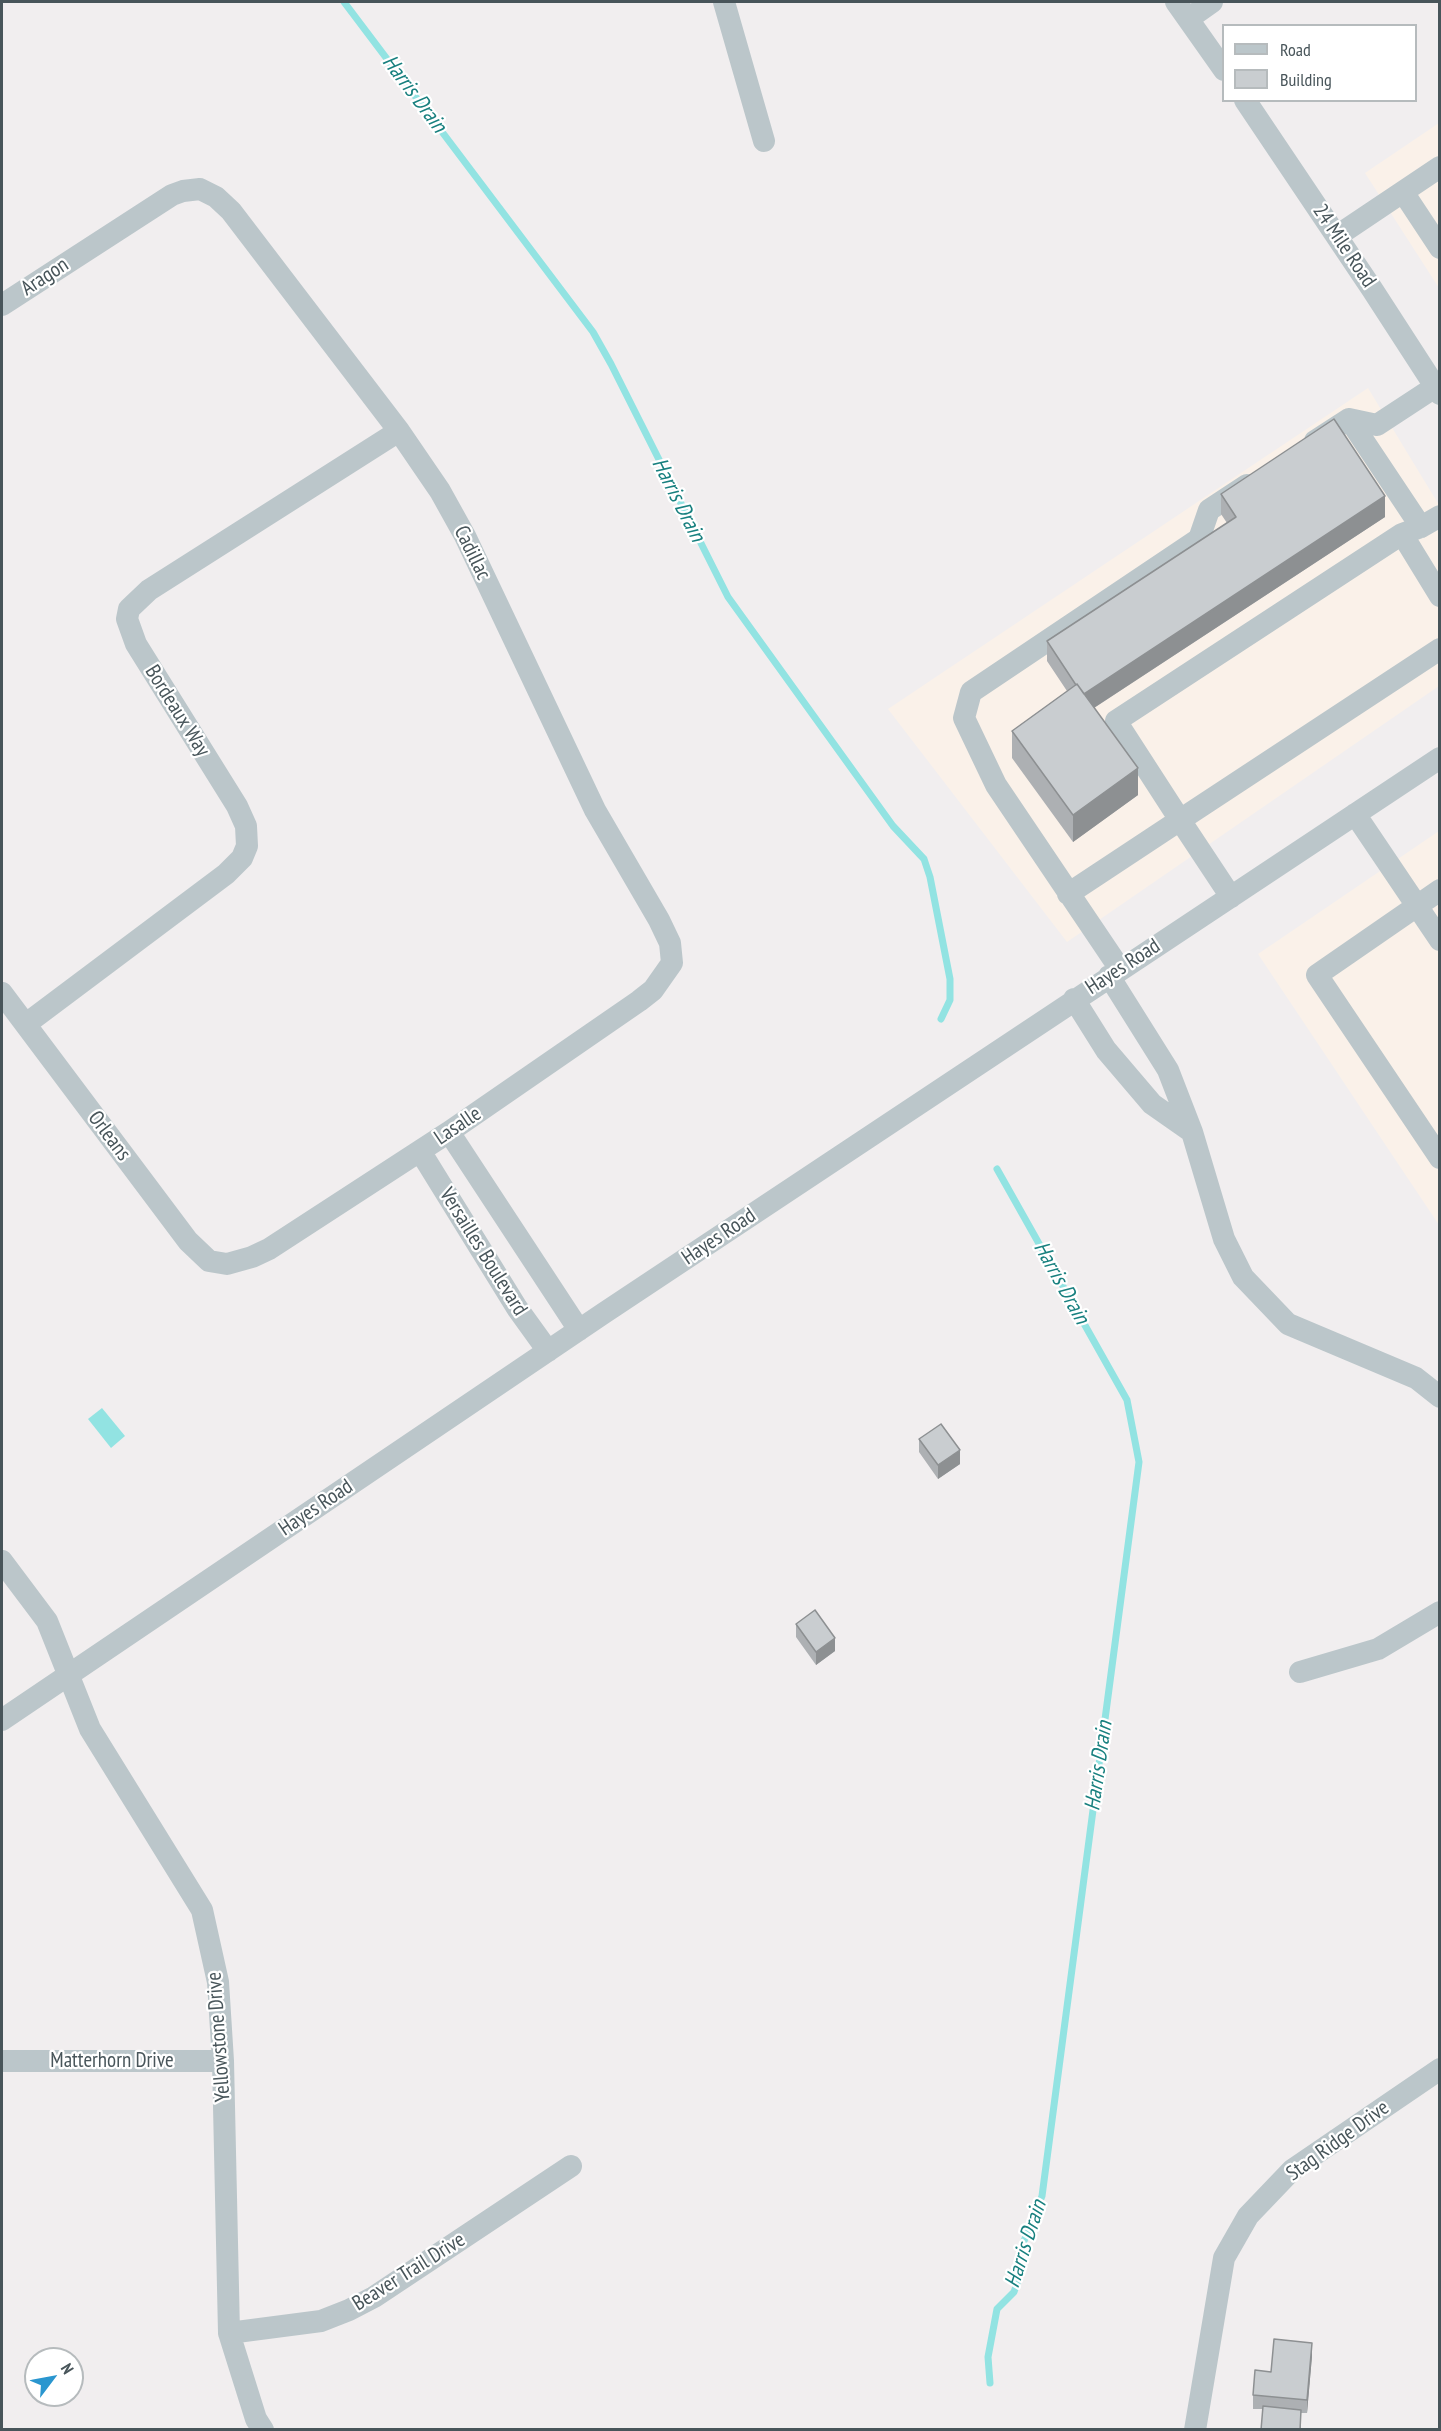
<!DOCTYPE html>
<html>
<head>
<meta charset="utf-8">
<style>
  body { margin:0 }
  #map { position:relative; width:1441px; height:2431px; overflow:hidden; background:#f1eeef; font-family:"PT Sans Narrow",sans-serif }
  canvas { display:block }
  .frame { position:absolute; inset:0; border:3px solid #48555a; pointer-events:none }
  .legend { position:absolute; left:1222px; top:24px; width:195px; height:78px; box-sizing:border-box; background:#fff; border:2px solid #b6bbbd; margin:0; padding:8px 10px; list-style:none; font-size:18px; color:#48555a }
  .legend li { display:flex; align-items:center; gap:12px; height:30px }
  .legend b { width:30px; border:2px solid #b6bbbd }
  .north { position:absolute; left:24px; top:2347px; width:60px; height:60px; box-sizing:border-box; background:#fff; border:2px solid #b6bbbd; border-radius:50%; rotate:58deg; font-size:16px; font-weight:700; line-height:24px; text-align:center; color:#48555a }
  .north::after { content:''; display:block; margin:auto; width:21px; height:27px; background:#2a96cf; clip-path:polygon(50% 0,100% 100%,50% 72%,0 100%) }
</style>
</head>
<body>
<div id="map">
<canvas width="1441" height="2431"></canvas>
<div class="frame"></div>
<ul class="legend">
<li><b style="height:8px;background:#bbc6ca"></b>Road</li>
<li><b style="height:16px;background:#c9cdd0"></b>Building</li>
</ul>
<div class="north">N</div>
</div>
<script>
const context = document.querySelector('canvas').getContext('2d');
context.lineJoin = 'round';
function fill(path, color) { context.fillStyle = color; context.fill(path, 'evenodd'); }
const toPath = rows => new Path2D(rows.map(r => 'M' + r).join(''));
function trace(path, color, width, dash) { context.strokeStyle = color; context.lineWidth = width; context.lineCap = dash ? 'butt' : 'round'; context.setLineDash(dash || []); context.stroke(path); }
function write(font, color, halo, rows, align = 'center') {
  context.font = font + ' "PT Sans Narrow",sans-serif'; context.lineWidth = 4.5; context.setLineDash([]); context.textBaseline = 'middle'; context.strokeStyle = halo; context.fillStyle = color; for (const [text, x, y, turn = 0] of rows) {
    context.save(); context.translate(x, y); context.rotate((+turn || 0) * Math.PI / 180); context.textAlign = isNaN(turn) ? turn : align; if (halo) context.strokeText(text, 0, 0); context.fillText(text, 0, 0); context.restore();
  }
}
const commercial = toPath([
  [1439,123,1439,288,1365,173],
  [1368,388,1439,505,1439,686,1067,942,888,709],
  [1439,831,1439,1225,1258,954]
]);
const water = toPath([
  [102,1408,125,1436,111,1448,88,1419]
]);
const stream = toPath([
  [344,2,593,332,611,364,728,597,893,826,924,859,930,877,950,979,950,1000,941,1019],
  [990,2383,988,2357,997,2309,1014,2292,1022,2268,1020,2251,1042,2196,1139,1462,1127,1400,997,1169]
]);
const minor = toPath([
  [724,2,764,141],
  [1176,2,1224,70],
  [1188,19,1212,2],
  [1245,100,1372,289,1440,394],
  [1403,192,1440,248],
  [1337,236,1440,167],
  [2,305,172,195,183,191,200,189,216,197,231,211,399,431,440,491,465,536,595,810,659,920,670,943,672,963,653,990,639,1001,449,1132,269,1249,252,1257,227,1264,209,1261,188,1241,2,993],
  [1349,419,1421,527],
  [1315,441,1349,419,1377,425,1435,387],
  [1440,516,1421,527,1402,534,1440,596],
  [1355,814,1440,940],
  [1440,890,1317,975,1440,1158],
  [1068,894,1180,820,1116,721,1402,534],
  [1231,897,1180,820,1440,649],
  [1120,969,996,785,964,718,971,692,1199,539,1209,510,1247,485],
  [1109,976,1168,1070,1192,1132,1224,1239,1243,1277,1288,1324,1416,1378,1440,1397],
  [1074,999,1106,1050,1152,1104,1192,1132],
  [26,1024,226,874,242,858,247,846,246,826,237,806,136,644,127,619,129,609,149,590,399,431],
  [449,1132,579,1330],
  [420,1151,517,1308,548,1351],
  [2,1561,47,1621,90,1729,202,1910,218,1982,223,2061,229,2333,256,2419,263,2430],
  [1300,1672,1378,1649,1440,1612],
  [2,1720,604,1313,1440,758],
  [2,2061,223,2061],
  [229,2333,321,2321,349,2310,374,2297,571,2166],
  [1195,2430,1224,2258,1248,2216,1292,2170,1440,2069]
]);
const wall = toPath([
  [1221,494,1385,517,1094,708,1138,795,1073,842,1012,758,1012,731,1067,691,1047,661,1047,641,1227,523,1221,514],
  [919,1439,960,1464,938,1479,919,1452],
  [796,1624,835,1651,816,1665,796,1637],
  [1312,2356,1307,2413,1301,2413,1301,2430,1261,2430,1263,2409,1253,2409,1253,2395,1271,2372]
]);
const shadedWall = toPath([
  [1385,496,1385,517,1083,715,1083,695],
  [1138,768,1138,795,1073,842,1073,815],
  [960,1450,960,1464,938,1479,938,1465],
  [835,1638,835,1651,816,1665,816,1652],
  [1312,2343,1312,2356,1307,2413,1307,2400]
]);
const building = toPath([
  [1334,419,1385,496,1084,694,1077,684,1076,685,1047,641,1236,517,1221,494,1334,419],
  [1077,684,1138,768,1073,815,1012,731,1077,684],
  [941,1424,960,1450,938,1465,919,1439,941,1424],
  [815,1610,835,1638,816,1652,796,1624,815,1610],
  [1274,2339,1312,2343,1307,2400,1253,2395,1255,2370,1271,2372,1274,2339],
  [1263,2406,1301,2410,1300,2430,1261,2430,1263,2406]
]);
const streetNames = [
  ["24 Mile Road",1344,246,56],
  ["Aragon",45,277,-33],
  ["Cadillac",472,553,64],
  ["Bordeaux Way",177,711,58],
  ["Hayes Road",1123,967,-33],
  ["Lasalle",458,1126,-34],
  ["Orleans",109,1136,53],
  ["Hayes Road",719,1237,-34],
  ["Versailles Boulevard",483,1252,58],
  ["Hayes Road",316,1508,-34],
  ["Yellowstone Drive",219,2037,-94],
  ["Matterhorn Drive",112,2061],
  ["Stag Ridge Drive",1338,2141,-36],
  ["Beaver Trail Drive",409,2272,-32]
];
const waterNames = [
  ["Harris Drain",414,94,53],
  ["Harris Drain",678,500,63],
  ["Harris Drain",1061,1283,61],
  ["Harris Drain",1099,1766,-82],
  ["Harris Drain",1026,2244,-72]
];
fill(commercial, '#faf1e9');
fill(water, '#92e3e2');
trace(stream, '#92e3e2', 7);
trace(minor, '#bbc6ca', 22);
fill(wall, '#adb0b3');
fill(shadedWall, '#8d9092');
fill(building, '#c9cdd0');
trace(building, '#8d9092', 1.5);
write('21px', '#48555a', '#fff', streetNames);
write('italic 22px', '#18807f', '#fff', waterNames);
</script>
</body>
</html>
